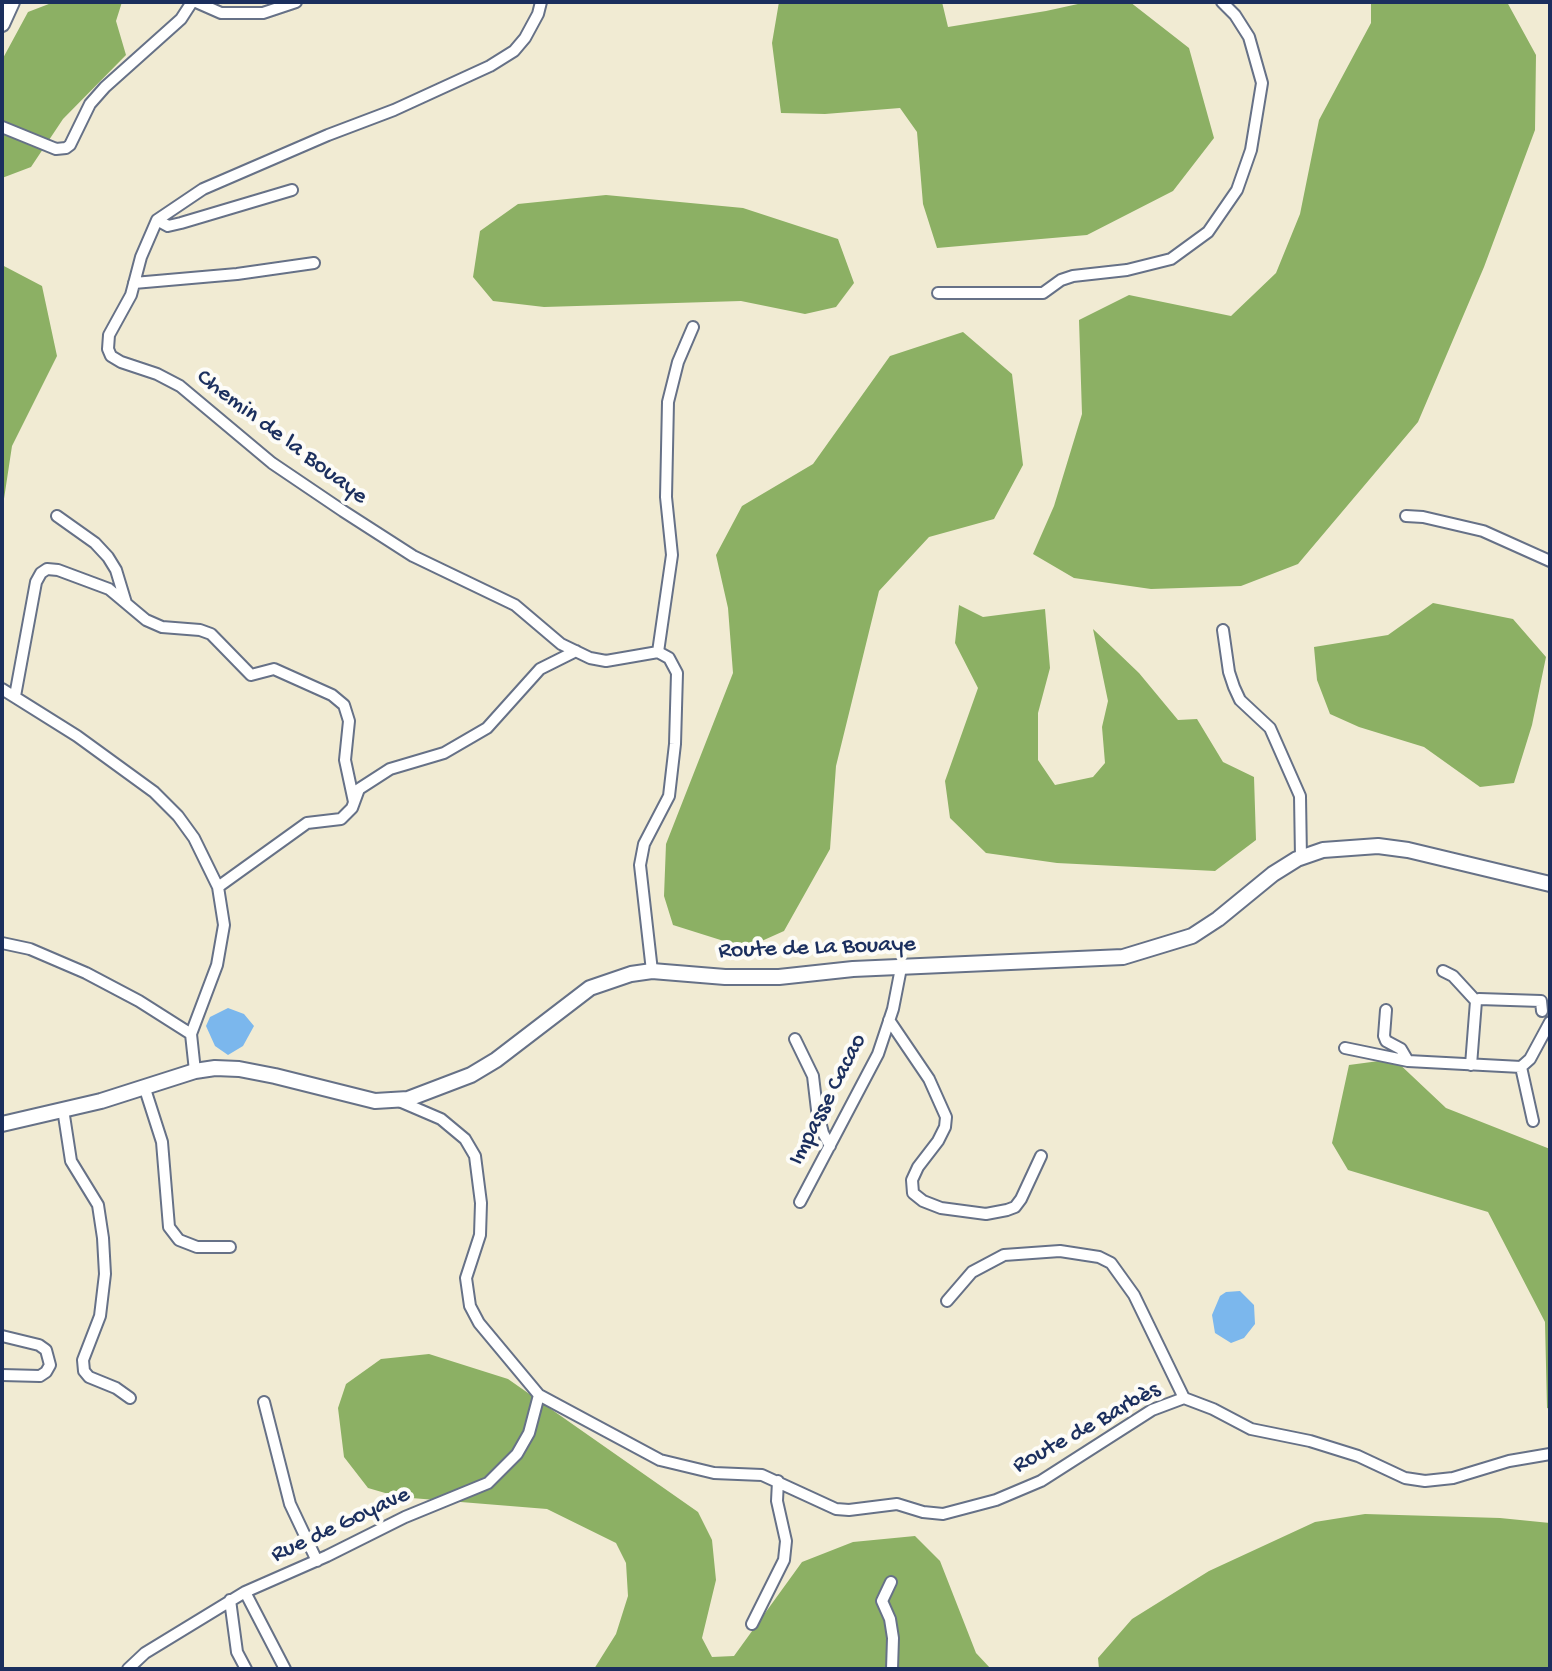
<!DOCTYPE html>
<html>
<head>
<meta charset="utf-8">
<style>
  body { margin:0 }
  #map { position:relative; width:1552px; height:1671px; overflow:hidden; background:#f1ebd3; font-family:"Gochi Hand",sans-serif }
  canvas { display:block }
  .frame { position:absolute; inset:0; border:4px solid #1b2f5e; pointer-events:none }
</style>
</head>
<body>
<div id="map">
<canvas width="1552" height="1671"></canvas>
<div class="frame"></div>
</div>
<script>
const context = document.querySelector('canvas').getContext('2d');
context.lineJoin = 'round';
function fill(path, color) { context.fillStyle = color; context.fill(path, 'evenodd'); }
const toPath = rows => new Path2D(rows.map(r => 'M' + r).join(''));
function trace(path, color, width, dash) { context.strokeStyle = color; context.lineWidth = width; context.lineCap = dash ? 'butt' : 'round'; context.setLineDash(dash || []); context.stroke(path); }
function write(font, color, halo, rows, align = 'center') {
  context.font = font + ' "Gochi Hand",sans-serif'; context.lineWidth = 8; context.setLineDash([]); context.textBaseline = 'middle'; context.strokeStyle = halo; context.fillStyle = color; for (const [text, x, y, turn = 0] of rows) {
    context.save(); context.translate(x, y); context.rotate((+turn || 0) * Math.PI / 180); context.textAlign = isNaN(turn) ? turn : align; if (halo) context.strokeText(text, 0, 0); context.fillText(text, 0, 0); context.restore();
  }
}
const forest = toPath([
  [54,2,122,2,116,21,126,55,63,119,31,167,2,178,2,60,28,12],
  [779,2,942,2,948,27,1046,11,1087,2,1130,2,1189,48,1214,138,1173,191,1087,235,937,248,923,204,917,132,900,108,825,114,781,113,772,43],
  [1371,2,1507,2,1536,55,1535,130,1484,267,1418,422,1298,564,1241,586,1151,589,1074,578,1033,554,1054,506,1082,414,1079,320,1129,295,1231,316,1276,273,1300,214,1319,120,1371,23],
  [606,195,743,208,838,239,854,283,836,307,805,314,741,301,544,307,493,301,473,277,480,231,518,204],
  [2,265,42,286,57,356,12,446,2,512],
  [963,332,1012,374,1023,465,994,519,929,537,879,591,836,766,830,849,784,931,746,948,673,925,664,896,666,844,733,673,728,608,716,555,742,506,813,464,890,356],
  [1433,603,1513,619,1546,657,1532,725,1514,783,1480,787,1424,747,1359,727,1330,714,1317,680,1314,647,1388,635],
  [959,605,983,617,1045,609,1050,668,1038,713,1038,760,1055,785,1093,777,1105,763,1102,727,1108,701,1093,629,1139,673,1178,720,1197,719,1223,762,1254,777,1256,840,1215,871,1057,863,986,853,950,818,945,781,978,688,955,643],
  [1394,1059,1446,1108,1550,1149,1550,1409,1547,1408,1545,1322,1488,1212,1348,1170,1332,1143,1349,1065],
  [429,1354,508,1379,698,1512,712,1540,716,1580,702,1638,712,1657,734,1656,802,1562,853,1542,915,1536,940,1561,976,1653,991,1669,594,1669,616,1634,628,1596,626,1563,616,1543,547,1509,399,1497,368,1488,344,1457,338,1408,346,1384,381,1359],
  [1365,1514,1500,1518,1550,1523,1550,1669,1099,1669,1098,1658,1132,1619,1209,1571,1315,1522]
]);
const water = toPath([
  [228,1008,244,1014,254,1026,243,1046,228,1055,215,1046,206,1026,210,1017],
  [1240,1291,1254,1305,1255,1324,1244,1338,1231,1343,1215,1333,1212,1315,1220,1296,1226,1292]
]);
const minor = toPath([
  [196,2,221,13,263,13,296,2],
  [541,2,538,14,525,38,514,51,490,66,394,110,328,135,203,189,157,220,141,257,131,295,109,335,108,349,111,356,121,362,157,374,180,386,272,463,343,511,413,556,515,605,561,644,590,658,606,661,658,652,669,658,677,673,675,744,669,796,644,844,640,865,652,971],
  [2,127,56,149,66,148,70,145,90,104,105,87,181,19,192,2],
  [157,220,168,226,181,223,292,190],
  [134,283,237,274,314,263],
  [938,293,1043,293,1061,280,1073,276,1127,270,1171,259,1208,232,1237,190,1251,150,1262,83,1249,37,1235,15,1222,2],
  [57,516,95,543,108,557,116,570,126,603],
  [1406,516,1423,517,1483,531,1550,561],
  [1223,630,1229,672,1234,687,1240,700,1270,728,1300,796,1301,858],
  [658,652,672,555,666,497,668,402,678,362,693,327],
  [2,689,77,736,154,792,178,816,194,838,218,887,224,925,217,965,191,1034,195,1071],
  [15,696,36,582,41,573,47,569,58,570,109,589,146,620,162,627,200,630,211,634,251,675,274,669,332,695,344,705,349,721,345,760,354,802],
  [218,887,307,823,341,819,352,808,359,789,390,769,444,753,487,728,540,669,576,651],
  [2,943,30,949,86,973,139,1001,191,1034],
  [1443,971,1453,976,1476,1001],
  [1386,1010,1384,1036,1386,1041,1401,1049,1408,1061],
  [889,1020,929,1079,946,1117,945,1127,938,1141,918,1167,912,1180,913,1193,923,1201,941,1208,986,1214,1007,1210,1015,1207,1021,1199,1041,1156],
  [795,1039,813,1076,817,1110,823,1133,830,1146],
  [1345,1048,1408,1061,1521,1067,1530,1059,1550,1022],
  [1471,1065,1476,1001,1479,999,1541,1001,1542,1011],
  [1521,1067,1533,1121],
  [145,1089,162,1142,169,1227,179,1240,197,1247,230,1247],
  [399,1101,441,1119,465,1139,475,1156,481,1203,480,1235,466,1278,470,1306,479,1323,539,1395,660,1460,714,1473,762,1475,836,1509,849,1510,897,1504,923,1512,943,1514,996,1500,1041,1481,1152,1410,1184,1398,1213,1409,1251,1429,1310,1441,1358,1456,1405,1478,1425,1481,1453,1478,1509,1461,1550,1454],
  [63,1109,71,1161,98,1205,103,1238,105,1274,100,1316,83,1360,84,1371,89,1377,116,1388,130,1398],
  [800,1202,878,1054,893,1009,901,968],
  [947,1301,972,1272,1004,1255,1060,1251,1099,1257,1111,1263,1134,1295,1184,1398],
  [2,1336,39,1345,46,1350,50,1365,46,1372,40,1376,2,1375],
  [264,1402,290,1504,317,1561],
  [891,1582,882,1601,890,1619,893,1638,892,1669],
  [245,1592,285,1669],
  [230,1600,237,1652,246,1669],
  [752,1624,784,1560,786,1541,777,1501,778,1481],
  [128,1669,145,1653,245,1592,327,1556,405,1517,488,1483,517,1454,529,1433,539,1395]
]);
const secondary = toPath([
  [2,24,12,2],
  [2,1124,101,1101,195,1071,215,1068,239,1069,275,1076,375,1101,408,1099,471,1075,496,1060,590,988,631,974,652,971,725,977,779,977,853,969,1123,957,1192,936,1218,919,1273,874,1297,859,1323,850,1378,846,1408,850,1550,884]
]);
const streetNames = [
  ["Chemin de la Bouaye",281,438,37],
  ["Route de La Bouaye",817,949,-2],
  ["Impasse Cacao",829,1100,-63],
  ["Route de Barbès",1087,1429,-29],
  ["Rue de Goyave",341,1526,-25]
];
fill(forest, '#8cb064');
fill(water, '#7bb7ed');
trace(minor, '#667187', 14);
trace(secondary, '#667187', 18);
trace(minor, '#fff', 10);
trace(secondary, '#fff', 14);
write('24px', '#1b2f5e', '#fdfcf7', streetNames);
</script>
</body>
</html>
